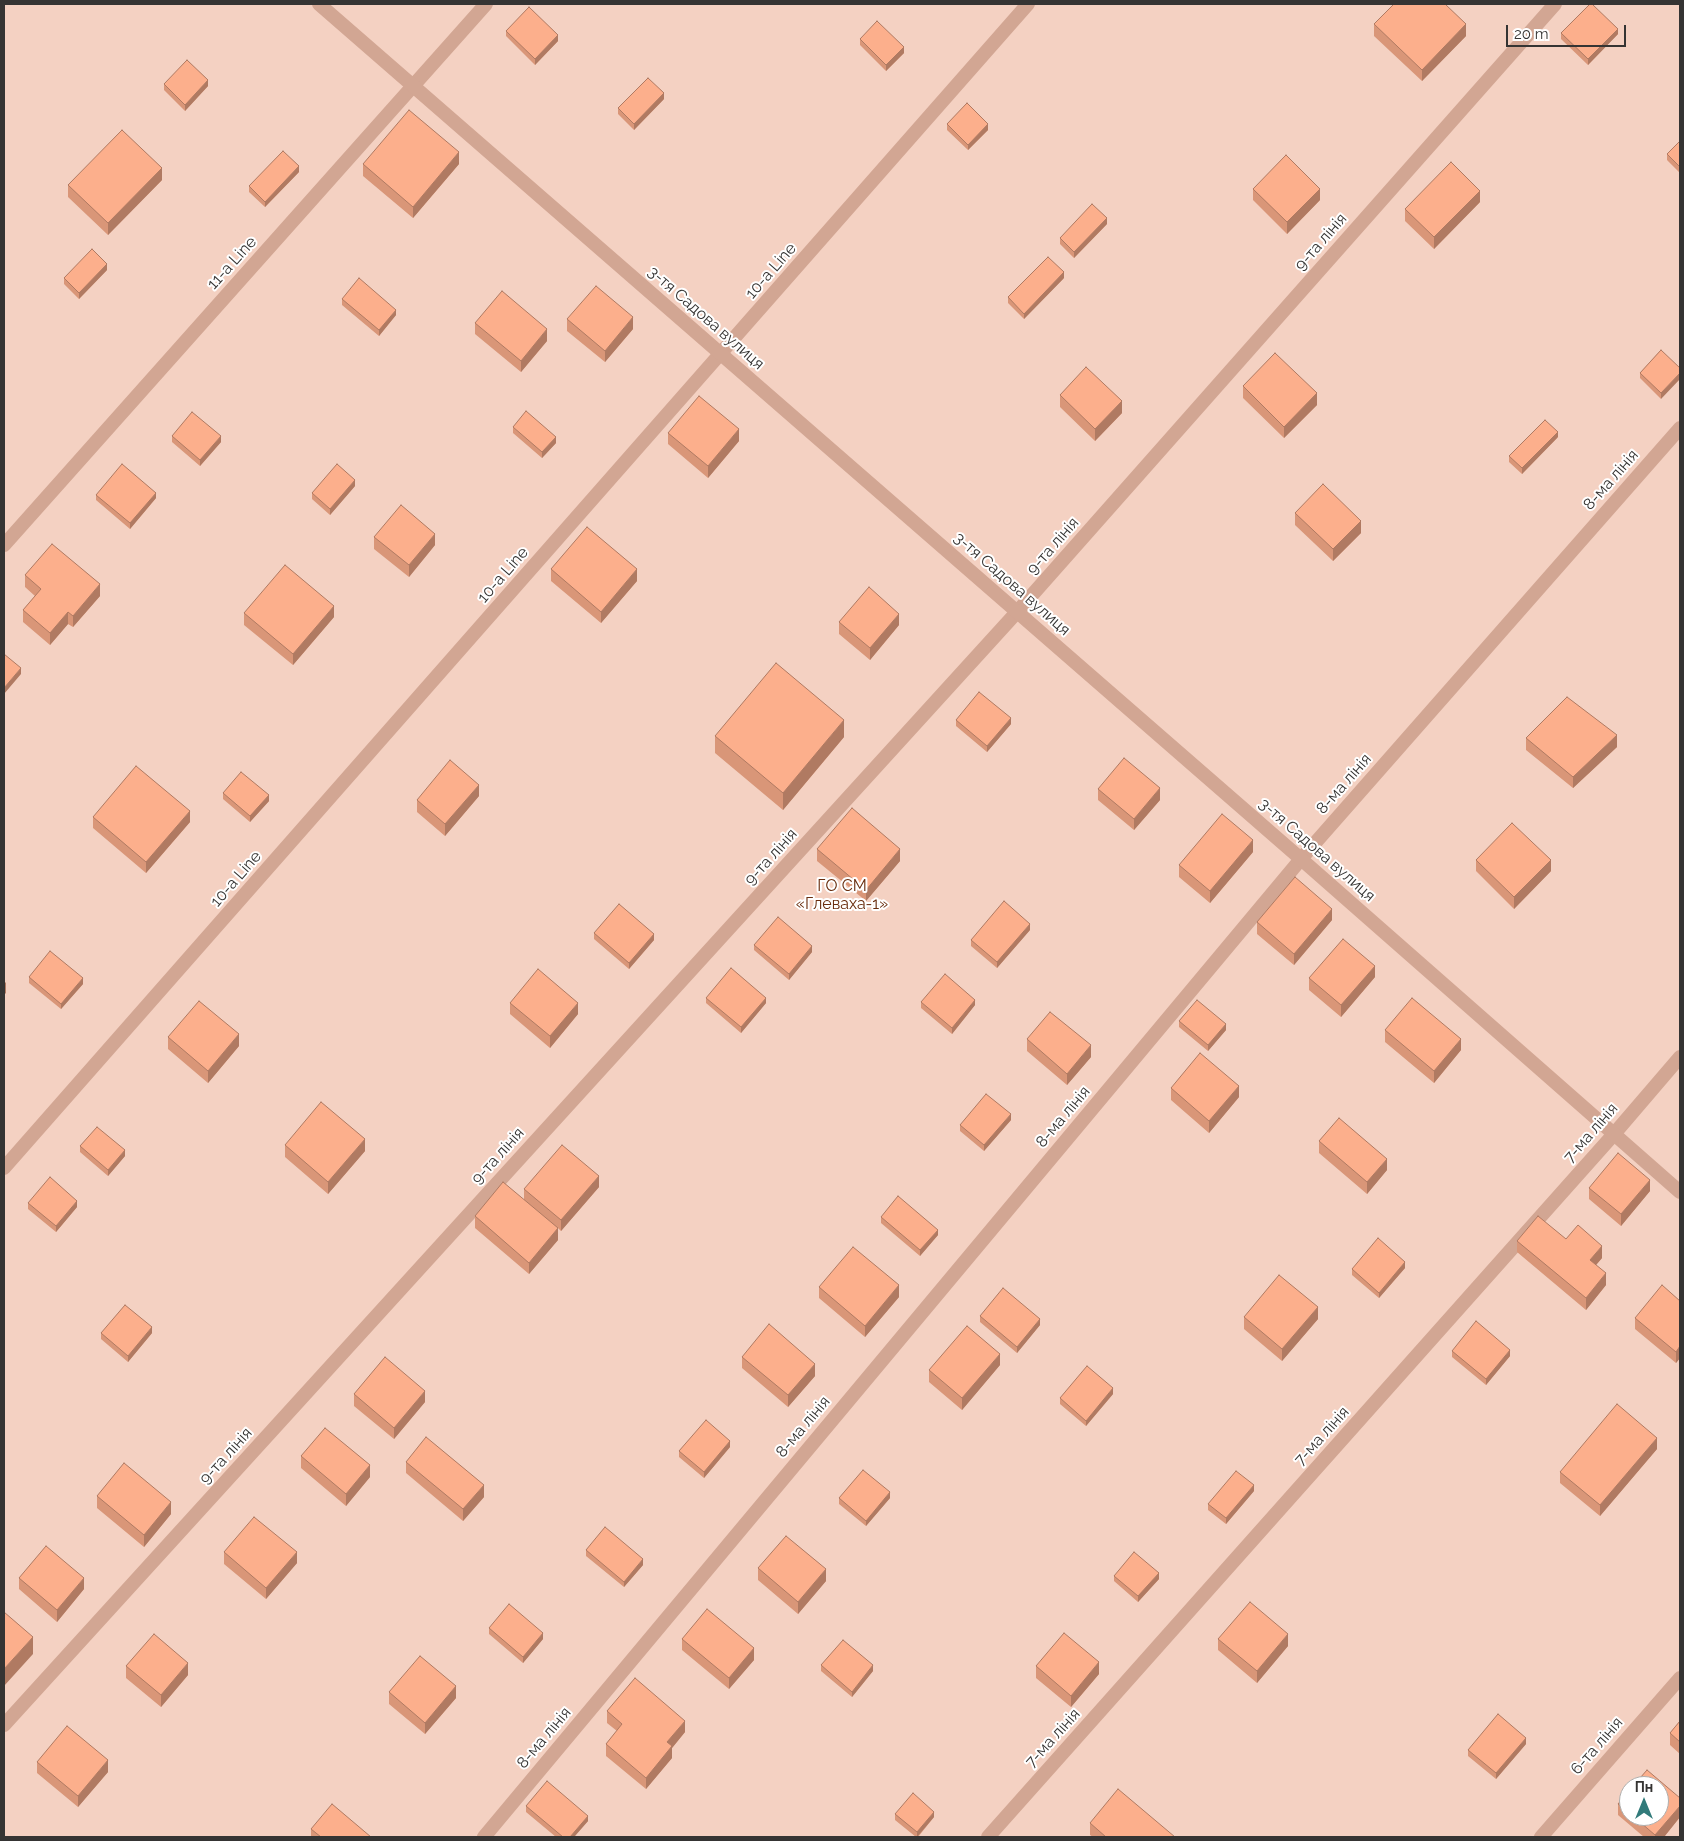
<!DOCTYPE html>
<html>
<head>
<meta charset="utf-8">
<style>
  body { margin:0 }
  #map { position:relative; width:1684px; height:1841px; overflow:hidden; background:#f3efee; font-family:Raleway,sans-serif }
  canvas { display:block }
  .frame { position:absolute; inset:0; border:5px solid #353433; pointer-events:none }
  .north { position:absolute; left:1619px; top:1776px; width:50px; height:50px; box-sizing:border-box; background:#fff; border:1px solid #aeaead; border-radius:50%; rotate:0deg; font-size:14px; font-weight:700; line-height:20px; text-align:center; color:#353433 }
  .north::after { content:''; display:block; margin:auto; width:18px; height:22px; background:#327b7b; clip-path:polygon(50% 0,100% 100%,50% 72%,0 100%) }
  .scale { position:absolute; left:1506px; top:25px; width:120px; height:22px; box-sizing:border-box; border:2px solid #353433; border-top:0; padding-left:6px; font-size:15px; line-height:18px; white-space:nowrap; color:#353433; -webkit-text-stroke:4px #fff; paint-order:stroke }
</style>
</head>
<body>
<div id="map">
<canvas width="1684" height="1841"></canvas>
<div class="frame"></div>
<div class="north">Пн</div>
<div class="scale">20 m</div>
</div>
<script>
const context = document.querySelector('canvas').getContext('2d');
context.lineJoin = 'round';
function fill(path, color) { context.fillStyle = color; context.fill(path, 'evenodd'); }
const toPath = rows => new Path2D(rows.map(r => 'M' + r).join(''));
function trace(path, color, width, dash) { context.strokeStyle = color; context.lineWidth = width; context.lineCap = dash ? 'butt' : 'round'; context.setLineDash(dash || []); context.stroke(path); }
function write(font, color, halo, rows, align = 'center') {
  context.font = font + ' Raleway,sans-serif'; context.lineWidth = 4; context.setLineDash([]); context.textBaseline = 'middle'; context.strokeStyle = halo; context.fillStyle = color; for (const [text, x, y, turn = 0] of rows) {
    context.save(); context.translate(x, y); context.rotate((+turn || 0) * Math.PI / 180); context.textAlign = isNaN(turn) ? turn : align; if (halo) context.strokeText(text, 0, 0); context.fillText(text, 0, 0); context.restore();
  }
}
const green = toPath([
  [4,4,1680,4,1680,1837,4,1837],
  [1629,1786,1659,1786,1659,1816,1629,1816]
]);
const service = toPath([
  [4,545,486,4],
  [4,1168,1028,4],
  [4,1725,1017,612,1555,4],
  [484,1837,1301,859,1680,428],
  [988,1837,1614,1134,1680,1057]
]);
const minor = toPath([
  [319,4,1301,859,1680,1192],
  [1541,1837,1680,1678]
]);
const wall = toPath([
  [1374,24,1466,36,1422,81,1374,36],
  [506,31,558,41,535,65,506,36],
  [1561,33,1618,34,1588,65,1561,39],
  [860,39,904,53,886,71,860,45],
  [164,84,208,86,185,111,164,90],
  [664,99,634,130,618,114,618,108],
  [947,124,988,130,968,150,947,130],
  [1680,141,1680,173,1667,160,1667,154],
  [363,164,459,164,413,218,363,176],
  [299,172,265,207,249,192,249,186],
  [162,180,108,235,68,197,68,185],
  [1253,189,1320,200,1287,234,1253,200],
  [1480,202,1434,249,1405,221,1405,209],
  [1107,224,1074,258,1060,244,1060,238],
  [107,270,79,299,64,284,64,278],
  [1064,278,1024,319,1008,303,1008,297],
  [342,299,396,315,379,336,342,305],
  [567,319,633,329,605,362,567,331],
  [475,323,547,341,521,372,475,334],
  [1661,350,1661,399,1640,378,1640,373],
  [1243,386,1317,405,1284,438,1243,398],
  [1060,395,1122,413,1095,441,1060,407],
  [513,427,556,443,542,458,513,433],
  [668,433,739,441,708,478,668,444],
  [172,436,221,442,200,466,172,442],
  [1558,437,1522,474,1509,462,1509,456],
  [355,486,330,515,312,499,312,493],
  [96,495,156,498,130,529,96,500],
  [1295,513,1361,533,1333,561,1295,525],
  [374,537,435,545,409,577,374,549],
  [551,569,637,581,601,623,551,581],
  [25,575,100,596,73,627,68,624,50,645,23,622,23,610,35,596,25,587],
  [244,613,334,617,293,665,244,625],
  [839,622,899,625,870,660,839,634],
  [956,720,1011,724,987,752,956,726],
  [715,736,844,737,783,810,715,753],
  [1526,738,1617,747,1573,788,1526,750],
  [1098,789,1160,800,1134,830,1098,800],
  [223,793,269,801,250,822,223,799],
  [479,796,445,836,417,812,417,800],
  [93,817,190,822,146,873,93,828],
  [817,849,900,861,866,901,817,861],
  [1253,852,1210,903,1179,877,1179,865],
  [1476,860,1551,871,1514,909,1476,871],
  [1332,920,1294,965,1257,934,1257,922],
  [1030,930,997,968,971,946,971,940],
  [594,933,654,940,629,969,594,939],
  [754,945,812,952,789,980,754,950],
  [29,977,83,984,61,1009,29,983],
  [1375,977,1341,1017,1309,990,1309,978],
  [706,998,766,1003,741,1033,706,1003],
  [921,1002,975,1005,952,1034,921,1008],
  [510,1003,578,1014,550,1048,510,1014],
  [1179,1021,1226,1030,1208,1051,1179,1027],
  [1385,1030,1461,1050,1434,1083,1385,1042],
  [168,1037,239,1046,208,1083,168,1049],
  [1027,1039,1091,1057,1067,1085,1027,1051],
  [1171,1088,1239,1097,1209,1133,1171,1100],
  [1011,1120,984,1151,960,1131,960,1125],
  [1319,1141,1387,1170,1367,1194,1319,1153],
  [285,1145,365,1151,328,1194,285,1157],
  [80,1146,125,1156,108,1176,80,1152],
  [599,1187,561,1231,558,1228,558,1240,529,1274,475,1228,475,1216,524,1200,524,1189],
  [1589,1188,1650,1191,1621,1226,1589,1199],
  [28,1203,77,1207,56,1232,28,1209],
  [881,1217,938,1235,920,1256,881,1223],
  [1566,1239,1602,1258,1596,1265,1606,1285,1586,1310,1517,1252,1517,1241],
  [1405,1268,1379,1298,1352,1275,1352,1269],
  [819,1287,899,1297,865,1337,819,1298],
  [1680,1301,1680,1358,1676,1363,1635,1329,1635,1318],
  [980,1316,1040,1325,1017,1353,980,1322],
  [1244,1317,1318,1319,1282,1361,1244,1329],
  [101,1333,152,1333,128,1362,101,1339],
  [1452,1351,1510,1356,1486,1385,1452,1357],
  [742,1357,815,1376,788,1407,742,1368],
  [1000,1365,962,1410,929,1382,929,1370],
  [354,1394,425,1402,394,1439,354,1406],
  [1113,1394,1086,1426,1060,1404,1060,1398],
  [730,1447,704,1478,679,1457,679,1451],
  [1657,1449,1600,1516,1560,1483,1560,1472],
  [301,1456,370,1477,346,1506,301,1468],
  [406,1462,484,1497,463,1521,406,1473],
  [1254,1491,1226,1524,1208,1510,1208,1504],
  [97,1496,171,1514,144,1547,97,1508],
  [839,1498,890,1498,866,1526,839,1504],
  [586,1550,643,1565,624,1587,586,1556],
  [224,1552,297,1563,266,1599,224,1564],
  [758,1568,826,1581,798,1614,758,1580],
  [1114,1576,1159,1579,1138,1602,1114,1581],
  [19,1578,84,1589,57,1622,19,1589],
  [489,1628,543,1639,523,1663,489,1634],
  [682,1639,754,1660,729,1689,682,1650],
  [1218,1639,1288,1646,1257,1683,1218,1650],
  [821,1665,873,1671,852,1697,821,1671],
  [126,1666,188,1675,161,1707,126,1678],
  [1036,1666,1099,1674,1071,1707,1036,1678],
  [389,1692,456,1698,425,1734,389,1704],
  [607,1711,685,1732,672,1748,672,1758,646,1789,606,1756,606,1744,617,1731,607,1723],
  [1680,1721,1680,1754,1670,1745,1670,1733],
  [1526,1744,1496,1779,1468,1756,1468,1750],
  [37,1762,108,1772,78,1807,37,1773],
  [1629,1791,1629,1816,1659,1816,1680,1798,1680,1817,1664,1837,1644,1837,1618,1815,1618,1804],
  [526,1806,588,1821,574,1837,556,1837,526,1812],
  [895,1814,934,1817,918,1837,916,1837,895,1820],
  [1090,1823,1175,1837,1093,1837,1090,1835],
  [311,1829,371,1837,311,1837]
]);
const shadedWall = toPath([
  [1466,24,1466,36,1422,81,1422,70],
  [1618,29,1618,34,1588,65,1588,59],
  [558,35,558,41,535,65,535,59],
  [904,47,904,53,886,71,886,65],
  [208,80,208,86,185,111,185,105],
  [664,93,664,99,634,130,634,124],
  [988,124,988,130,968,150,968,145],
  [459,152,459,164,413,218,413,207],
  [299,166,299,172,265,207,265,202],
  [162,168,162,180,108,235,108,223],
  [1320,189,1320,200,1287,234,1287,222],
  [1480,191,1480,202,1434,249,1434,237],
  [1107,218,1107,224,1074,258,1074,252],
  [107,264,107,270,79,299,79,293],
  [1064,272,1064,278,1024,319,1024,314],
  [396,310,396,315,379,336,379,330],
  [633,317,633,329,605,362,605,351],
  [547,329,547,341,521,372,521,361],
  [1680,373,1680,379,1661,399,1661,393],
  [1317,393,1317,405,1284,438,1284,427],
  [1122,401,1122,413,1095,441,1095,429],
  [739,429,739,441,708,478,708,466],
  [1558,432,1558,437,1522,474,1522,468],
  [221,436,221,442,200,466,200,460],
  [556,437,556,443,542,458,542,452],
  [355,480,355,486,330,515,330,509],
  [156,493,156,498,130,529,130,523],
  [1361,521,1361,533,1333,561,1333,549],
  [435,534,435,545,409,577,409,565],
  [637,569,637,581,601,623,601,612],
  [100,584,100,596,73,627,73,616],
  [334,606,334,617,293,665,293,654],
  [68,612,68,624,50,645,50,633],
  [899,614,899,625,870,660,870,648],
  [21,668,21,674,4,694,4,688],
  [1011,718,1011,724,987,752,987,746],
  [844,720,844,737,783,810,783,793],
  [1617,735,1617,747,1573,788,1573,777],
  [479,785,479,796,445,836,445,824],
  [1160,788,1160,800,1134,830,1134,819],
  [269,795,269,801,250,822,250,816],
  [190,811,190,822,146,873,146,862],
  [1253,840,1253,852,1210,903,1210,891],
  [900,849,900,861,866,901,866,890],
  [1551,860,1551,871,1514,909,1514,897],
  [1332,909,1332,920,1294,965,1294,954],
  [1030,924,1030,930,997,968,997,962],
  [654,934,654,940,629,969,629,963],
  [812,946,812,952,789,980,789,974],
  [1375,966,1375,977,1341,1017,1341,1005],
  [83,978,83,984,61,1009,61,1004],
  [6,982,6,993,4,995,4,984],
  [766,998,766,1003,741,1033,741,1027],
  [975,1000,975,1005,952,1034,952,1028],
  [578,1003,578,1014,550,1048,550,1036],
  [1226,1024,1226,1030,1208,1051,1208,1045],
  [239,1034,239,1046,208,1083,208,1071],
  [1461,1039,1461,1050,1434,1083,1434,1071],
  [1091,1045,1091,1057,1067,1085,1067,1074],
  [1239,1086,1239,1097,1209,1133,1209,1121],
  [1011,1114,1011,1120,984,1151,984,1145],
  [365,1139,365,1151,328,1194,328,1182],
  [125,1150,125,1156,108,1176,108,1170],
  [1387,1159,1387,1170,1367,1194,1367,1182],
  [599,1176,599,1187,561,1231,561,1220],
  [1650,1180,1650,1191,1621,1226,1621,1214],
  [77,1201,77,1207,56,1232,56,1226],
  [558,1228,558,1240,529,1274,529,1263],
  [938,1230,938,1235,920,1256,920,1250],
  [1602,1246,1602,1258,1590,1272,1590,1260],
  [1405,1262,1405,1268,1379,1298,1379,1293],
  [1606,1273,1606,1285,1586,1310,1586,1298],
  [899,1285,899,1297,865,1337,865,1326],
  [1318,1307,1318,1319,1282,1361,1282,1349],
  [1040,1319,1040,1325,1017,1353,1017,1347],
  [152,1327,152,1333,128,1362,128,1356],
  [1680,1346,1680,1358,1676,1363,1676,1352],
  [1510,1350,1510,1356,1486,1385,1486,1379],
  [1000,1354,1000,1365,962,1410,962,1398],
  [815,1364,815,1376,788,1407,788,1395],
  [1113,1388,1113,1394,1086,1426,1086,1421],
  [425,1391,425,1402,394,1439,394,1428],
  [1657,1438,1657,1449,1600,1516,1600,1505],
  [730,1441,730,1447,704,1478,704,1472],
  [370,1465,370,1477,346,1506,346,1494],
  [484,1485,484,1497,463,1521,463,1509],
  [1254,1485,1254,1491,1226,1524,1226,1518],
  [890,1492,890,1498,866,1526,866,1521],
  [171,1502,171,1514,144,1547,144,1535],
  [297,1552,297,1563,266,1599,266,1588],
  [643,1559,643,1565,624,1587,624,1582],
  [826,1569,826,1581,798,1614,798,1602],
  [1159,1573,1159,1579,1138,1602,1138,1596],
  [84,1578,84,1589,57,1622,57,1610],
  [543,1633,543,1639,523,1663,523,1657],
  [1288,1634,1288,1646,1257,1683,1257,1671],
  [33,1637,33,1654,4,1686,4,1669],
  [754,1648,754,1660,729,1689,729,1678],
  [1099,1662,1099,1674,1071,1707,1071,1696],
  [188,1663,188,1675,161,1707,161,1695],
  [873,1665,873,1671,852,1697,852,1692],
  [456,1686,456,1698,425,1734,425,1723],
  [685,1721,685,1732,672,1748,672,1758,646,1789,646,1778,667,1742],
  [1526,1738,1526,1744,1496,1779,1496,1773],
  [108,1760,108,1772,78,1807,78,1796],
  [1680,1806,1680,1817,1664,1837,1655,1837,1655,1835],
  [934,1812,934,1817,917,1837,917,1832],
  [588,1816,588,1821,574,1837,570,1837]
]);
const building = toPath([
  [1394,4,1445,4,1466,24,1422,70,1374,24,1394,4],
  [1590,4,1592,4,1618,29,1588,59,1561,33,1590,4],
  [529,7,558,35,535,59,506,31,529,7],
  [877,21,904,47,886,65,860,39,877,21],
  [187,60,208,80,185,105,164,84,187,60],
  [648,78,664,93,634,124,618,108,648,78],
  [967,103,988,124,968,145,947,124,967,103],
  [409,110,459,152,413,207,363,164,409,110],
  [122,130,162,168,108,223,68,185,122,130],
  [1680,141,1680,167,1667,154,1680,141],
  [283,151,299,166,265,202,249,186,283,151],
  [1286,155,1320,189,1287,222,1253,189,1286,155],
  [1451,162,1480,191,1434,237,1405,209,1451,162],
  [1092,204,1107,218,1074,252,1060,238,1092,204],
  [92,249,107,264,79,293,64,278,92,249],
  [1048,257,1064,272,1024,314,1008,297,1048,257],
  [359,278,396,310,379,330,342,299,359,278],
  [596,286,633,317,605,351,567,319,596,286],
  [502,291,547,329,521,361,475,323,502,291],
  [1661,350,1680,368,1680,373,1661,393,1640,373,1661,350],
  [1275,353,1317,393,1284,427,1243,386,1275,353],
  [1086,367,1122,401,1095,429,1060,395,1086,367],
  [699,396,739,429,708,466,668,433,699,396],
  [526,411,556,437,542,452,513,427,526,411],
  [192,412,221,436,200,460,172,436,192,412],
  [1545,420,1558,432,1522,468,1509,456,1545,420],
  [122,464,156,493,130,523,96,495,122,464],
  [337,464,355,480,330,509,312,493,337,464],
  [1323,484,1361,521,1333,549,1295,513,1323,484],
  [401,505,435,534,409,565,374,537,401,505],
  [587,527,637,569,601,612,551,569,587,527],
  [52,544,100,584,73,616,68,612,50,633,23,610,41,589,25,575,52,544],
  [285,565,334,606,293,654,244,613,285,565],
  [869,587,899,614,870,648,839,622,869,587],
  [4,654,21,668,4,688,4,654],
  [776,663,844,720,783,793,715,736,776,663],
  [979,692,1011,718,987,746,956,720,979,692],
  [1567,697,1617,735,1573,777,1526,738,1567,697],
  [1124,758,1160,788,1134,819,1098,789,1124,758],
  [450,760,479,785,445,824,417,800,450,760],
  [136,766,190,811,146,862,93,817,136,766],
  [241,772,269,795,250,816,223,793,241,772],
  [852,808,900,849,866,890,817,849,852,808],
  [1222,814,1253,840,1210,891,1179,865,1222,814],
  [1512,823,1551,860,1514,897,1476,860,1512,823],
  [1295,877,1332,909,1294,954,1257,922,1295,877],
  [1004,901,1030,924,997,962,971,940,1004,901],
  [619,904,654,934,629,963,594,933,619,904],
  [778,917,812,946,789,974,754,945,778,917],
  [1343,939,1375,966,1341,1005,1309,978,1343,939],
  [50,951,83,978,61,1004,29,977,50,951],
  [731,968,766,998,741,1027,706,998,731,968],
  [538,969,578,1003,550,1036,510,1003,538,969],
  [945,974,975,1000,952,1028,921,1002,945,974],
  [1412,998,1461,1039,1434,1071,1385,1030,1412,998],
  [1197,1000,1226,1024,1208,1045,1179,1021,1197,1000],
  [199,1001,239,1034,208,1071,168,1037,199,1001],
  [1050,1012,1091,1045,1067,1074,1027,1039,1050,1012],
  [1200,1053,1239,1086,1209,1121,1171,1088,1200,1053],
  [986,1094,1011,1114,984,1145,960,1125,986,1094],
  [321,1102,365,1139,328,1182,285,1145,321,1102],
  [1339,1118,1387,1159,1367,1182,1319,1141,1339,1118],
  [97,1127,125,1150,108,1170,80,1146,97,1127],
  [562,1145,599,1176,561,1220,524,1189,562,1145],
  [1618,1153,1650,1180,1621,1214,1589,1188,1618,1153],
  [50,1177,77,1201,56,1226,28,1203,50,1177],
  [503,1182,558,1228,529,1263,475,1216,503,1182],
  [898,1196,938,1230,920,1250,881,1217,898,1196],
  [1538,1216,1566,1239,1578,1225,1602,1246,1590,1260,1606,1273,1586,1298,1517,1241,1538,1216],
  [1378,1238,1405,1262,1379,1293,1352,1269,1378,1238],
  [853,1247,899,1285,865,1326,819,1287,853,1247],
  [1279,1275,1318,1307,1282,1349,1244,1317,1279,1275],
  [1662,1285,1680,1301,1680,1346,1676,1352,1635,1318,1662,1285],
  [1003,1288,1040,1319,1017,1347,980,1316,1003,1288],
  [125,1305,152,1327,128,1356,101,1333,125,1305],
  [1476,1321,1510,1350,1486,1379,1452,1351,1476,1321],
  [769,1324,815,1364,788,1395,742,1357,769,1324],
  [967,1326,1000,1354,962,1398,929,1370,967,1326],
  [385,1357,425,1391,394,1428,354,1394,385,1357],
  [1087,1366,1113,1388,1086,1421,1060,1398,1087,1366],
  [1617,1404,1657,1438,1600,1505,1560,1472,1617,1404],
  [706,1420,730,1441,704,1472,679,1451,706,1420],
  [325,1428,370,1465,346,1494,301,1456,325,1428],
  [426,1437,484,1485,463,1509,406,1462,426,1437],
  [124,1463,171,1502,144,1535,97,1496,124,1463],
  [863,1470,890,1492,866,1521,839,1498,863,1470],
  [1236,1471,1254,1485,1226,1518,1208,1504,1236,1471],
  [254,1517,297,1552,266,1588,224,1552,254,1517],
  [605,1527,643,1559,624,1582,586,1550,605,1527],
  [786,1536,826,1569,798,1602,758,1568,786,1536],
  [46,1546,84,1578,57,1610,19,1578,46,1546],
  [1134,1552,1159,1573,1138,1596,1114,1576,1134,1552],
  [1250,1602,1288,1634,1257,1671,1218,1639,1250,1602],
  [509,1604,543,1633,523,1657,489,1628,509,1604],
  [707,1609,754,1648,729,1678,682,1639,707,1609],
  [4,1612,33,1637,4,1669,4,1612],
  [1064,1633,1099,1662,1071,1696,1036,1666,1064,1633],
  [154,1634,188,1663,161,1695,126,1666,154,1634],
  [843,1640,873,1665,852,1692,821,1665,843,1640],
  [420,1656,456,1686,425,1723,389,1692,420,1656],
  [635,1678,685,1721,667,1742,672,1746,646,1778,606,1744,622,1724,607,1711,635,1678],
  [1498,1714,1526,1738,1496,1773,1468,1750,1498,1714],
  [1680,1721,1680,1742,1670,1733,1680,1721],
  [67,1726,108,1760,78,1796,37,1762,67,1726],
  [1647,1770,1680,1798,1680,1806,1655,1835,1633,1816,1659,1816,1659,1786,1633,1786,1647,1770],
  [547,1781,588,1816,570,1837,563,1837,526,1806,547,1781],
  [1118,1789,1175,1837,1106,1837,1090,1823,1118,1789],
  [1629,1791,1629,1813,1618,1804,1629,1791],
  [913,1793,934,1812,917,1832,895,1814,913,1793],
  [332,1804,371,1837,321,1837,311,1829,332,1804]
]);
const streetNames = [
  ["9-та лінія",1321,242,-49],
  ["11-a Line",232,263,-48],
  ["10-a Line",771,271,-49],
  ["3-тя Садова вулиця",706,318,41],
  ["8-ма лінія",1611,480,-49],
  ["9-та лінія",1053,546,-49],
  ["10-a Line",503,575,-49],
  ["3-тя Садова вулиця",1012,584,41],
  ["8-ма лінія",1344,784,-49],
  ["3-тя Садова вулиця",1317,850,41],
  ["9-та лінія",771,857,-48],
  ["10-a Line",236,879,-49],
  ["8-ма лінія",1063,1117,-50],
  ["7-ма лінія",1591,1133,-49],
  ["9-та лінія",498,1156,-48],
  ["8-ма лінія",803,1427,-50],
  ["7-ма лінія",1322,1436,-48],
  ["9-та лінія",226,1456,-48],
  ["8-ма лінія",544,1738,-50],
  ["7-ма лінія",1053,1738,-48],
  ["6-та лінія",1597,1746,-49]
];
const parkNames = [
  ["ГО СМ",842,886],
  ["«Глеваха-1»",842,904]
];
fill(green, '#f4d1c2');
trace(service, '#d2a693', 14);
trace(minor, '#d2a693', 14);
fill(wall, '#d99678');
fill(shadedWall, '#b07a62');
fill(building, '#fcaf8c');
trace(building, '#b07a62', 1);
write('16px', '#353433', '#fff', streetNames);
write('16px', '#692d0e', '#fff', parkNames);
</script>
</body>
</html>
